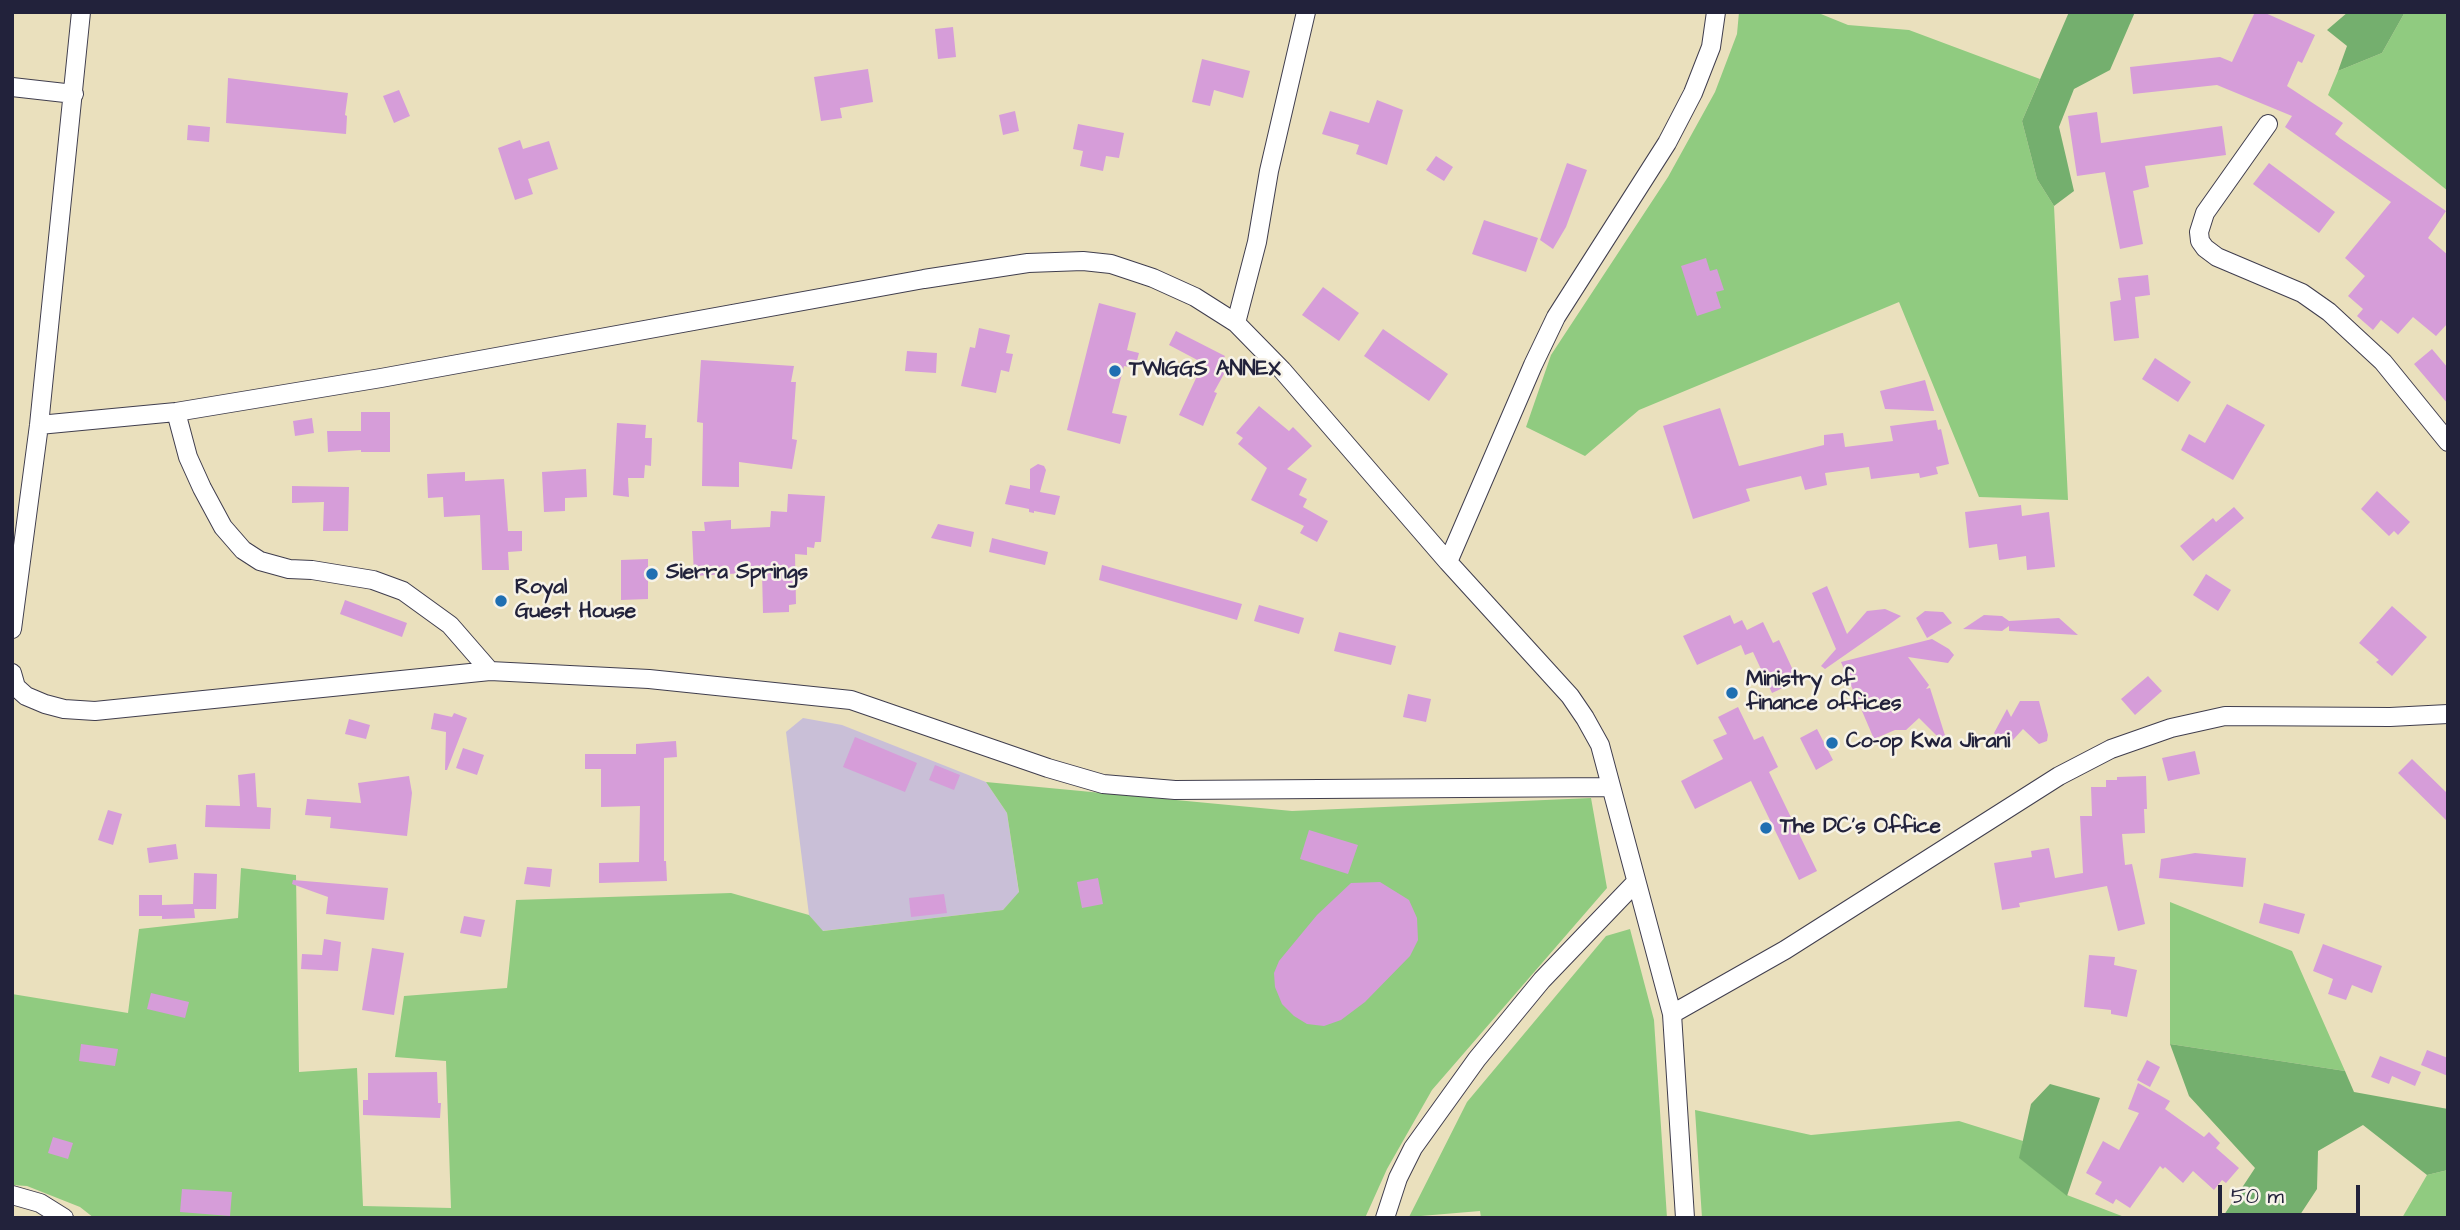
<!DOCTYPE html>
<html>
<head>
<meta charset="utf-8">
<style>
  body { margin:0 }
  #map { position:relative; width:2460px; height:1230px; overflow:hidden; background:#eae0bd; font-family:"Architects Daughter",sans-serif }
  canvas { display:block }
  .frame { position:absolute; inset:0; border:14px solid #22223b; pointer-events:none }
  .scale { position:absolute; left:2218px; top:1185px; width:142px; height:32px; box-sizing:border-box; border:4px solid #22223b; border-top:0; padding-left:9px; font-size:21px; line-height:24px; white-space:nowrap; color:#22223b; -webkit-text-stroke:5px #f7f3e8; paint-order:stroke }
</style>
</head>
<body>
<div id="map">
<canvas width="2460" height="1230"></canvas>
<div class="frame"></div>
<div class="scale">50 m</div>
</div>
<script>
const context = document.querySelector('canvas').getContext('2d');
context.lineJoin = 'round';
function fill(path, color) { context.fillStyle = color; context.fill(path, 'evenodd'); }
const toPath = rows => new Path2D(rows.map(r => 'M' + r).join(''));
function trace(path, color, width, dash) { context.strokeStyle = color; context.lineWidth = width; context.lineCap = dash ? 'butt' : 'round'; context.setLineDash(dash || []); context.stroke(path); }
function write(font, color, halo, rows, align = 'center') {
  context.font = font + ' "Architects Daughter",sans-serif'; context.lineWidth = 5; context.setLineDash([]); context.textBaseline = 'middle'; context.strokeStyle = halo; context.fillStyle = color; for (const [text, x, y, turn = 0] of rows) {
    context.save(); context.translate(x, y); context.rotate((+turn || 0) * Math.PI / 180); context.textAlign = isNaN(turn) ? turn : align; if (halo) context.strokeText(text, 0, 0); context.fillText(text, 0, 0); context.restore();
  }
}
const industrial = toPath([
  [803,718,842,725,986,782,1007,813,1019,893,1003,910,822,931,809,915,786,732]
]);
const green = toPath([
  [1739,12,1816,12,1848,25,1909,30,2040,79,2022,121,2037,179,2054,206,2068,500,1979,497,1899,302,1639,410,1585,456,1526,427,1551,355,1668,177,1715,92,1737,34],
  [2405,12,2448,12,2448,191,2328,95,2338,71,2382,53],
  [986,782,1292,811,1591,798,1607,888,1432,1090,1387,1169,1365,1218,94,1218,80,1207,27,1186,12,1185,12,994,128,1013,139,929,238,918,241,868,296,875,299,1072,357,1068,363,1206,451,1208,446,1061,395,1057,404,996,507,988,516,900,731,893,809,915,823,931,1003,910,1019,892,1007,813],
  [2170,902,2292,951,2345,1071,2170,1044],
  [1630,929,1654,1020,1667,1218,1481,1218,1480,1211,1409,1217,1467,1102,1606,936],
  [1695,1110,1811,1135,1959,1121,2023,1141,2020,1158,2067,1195,2127,1218,1702,1218],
  [2448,1170,2448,1218,2402,1218,2427,1175]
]);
const forest = toPath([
  [2069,12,2135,12,2110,70,2074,89,2059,127,2074,191,2054,206,2037,179,2022,121],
  [2348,12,2405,12,2382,53,2338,71,2347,46,2327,30],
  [2170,1044,2345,1071,2354,1092,2448,1109,2448,1170,2427,1175,2363,1125,2318,1151,2317,1189,2298,1218,2222,1218,2255,1168,2189,1096],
  [2050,1084,2100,1098,2067,1196,2019,1158,2031,1104]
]);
const building = toPath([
  [2255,12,2263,12,2315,35,2302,63,2298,61,2287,86,2343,123,2335,134,2341,139,2446,211,2428,238,2448,255,2448,323,2436,336,2413,317,2398,334,2381,320,2373,330,2357,316,2363,309,2348,296,2365,276,2345,258,2391,202,2285,127,2292,116,2217,85,2133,94,2130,67,2220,57,2232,62],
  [953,27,956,57,938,59,935,29],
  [1202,59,1250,71,1243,98,1214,90,1210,106,1192,102],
  [868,69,873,102,840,108,842,118,821,121,814,77],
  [228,78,348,93,345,115,347,116,346,134,226,123],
  [399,90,410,116,394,123,383,96],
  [1377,100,1403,110,1387,165,1356,154,1359,145,1322,134,1330,111,1369,123],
  [1015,111,1019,131,1003,135,999,115],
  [2097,112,2101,143,2222,126,2226,155,2145,166,2149,187,2133,191,2143,244,2120,249,2105,172,2077,176,2068,116],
  [1078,124,1124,133,1119,158,1106,156,1103,171,1080,166,1083,151,1073,149],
  [188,125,210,127,209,142,187,140],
  [520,140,523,149,549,141,558,169,528,179,533,194,515,200,498,148],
  [1436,156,1453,167,1444,181,1426,170],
  [1567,163,1587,170,1566,227,1553,249,1540,240],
  [2269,163,2335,212,2319,233,2253,184],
  [1484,220,1538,238,1526,272,1472,254],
  [1706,258,1710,271,1717,269,1724,290,1716,292,1721,308,1697,316,1681,266],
  [2148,275,2150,295,2135,297,2139,338,2114,341,2110,302,2121,300,2118,278],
  [1323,287,1359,313,1339,341,1302,315],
  [1099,303,1136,313,1127,350,1139,353,1135,368,1124,366,1112,413,1127,416,1120,444,1067,430],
  [979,328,1010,335,1006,353,1013,354,1009,372,1001,370,996,393,961,386,970,347,975,348],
  [1383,329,1448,374,1429,401,1364,356],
  [1176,331,1225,356,1218,369,1225,372,1214,392,1217,393,1203,426,1179,415,1203,363,1169,345],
  [2432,349,2448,368,2448,404,2414,364],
  [907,351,937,353,936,373,905,371],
  [2155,358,2191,382,2178,402,2142,379],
  [701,360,794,366,791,382,796,382,792,439,797,440,792,469,739,462,739,487,702,486,703,423,697,422],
  [1925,380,1934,411,1885,409,1880,391],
  [2227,404,2265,425,2233,480,2181,450,2189,434,2205,443],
  [1259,406,1289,431,1293,427,1312,446,1287,469,1307,479,1299,495,1307,499,1303,507,1328,521,1317,542,1300,533,1304,526,1251,500,1267,468,1238,444,1243,438,1236,433],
  [1720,408,1739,466,1824,445,1824,435,1843,433,1845,447,1893,441,1890,426,1936,420,1938,430,1941,429,1949,464,1936,467,1938,474,1920,478,1919,473,1871,479,1869,467,1825,473,1827,485,1805,490,1801,476,1746,489,1750,501,1693,519,1663,426],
  [361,412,390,412,390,452,361,452,361,450,328,452,327,431,361,431],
  [312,418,314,433,295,436,293,421],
  [617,423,646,425,645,438,652,438,651,466,645,465,644,478,628,478,629,497,613,495],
  [1038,464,1044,466,1046,470,1040,492,1060,496,1055,515,1034,511,1034,513,1029,512,1029,509,1005,504,1010,485,1030,489,1030,469],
  [586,469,587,497,565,498,565,511,544,512,542,472],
  [465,472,465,481,504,479,508,531,522,531,522,551,508,552,509,570,482,570,480,515,444,517,443,497,428,498,427,474],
  [292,486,349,487,348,531,323,531,324,502,292,503],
  [2377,491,2410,522,2398,535,2394,531,2389,536,2361,509],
  [788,494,825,496,821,542,815,542,814,548,807,547,807,555,795,554,796,604,789,605,789,612,763,613,762,572,694,576,692,531,705,531,704,522,731,520,731,529,770,527,771,511,787,512],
  [2021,505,2022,516,2049,512,2055,567,2027,570,2026,556,1999,560,1997,544,1969,548,1965,512],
  [2234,507,2244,518,2193,561,2180,546,2213,518,2216,522],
  [938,524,974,532,971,547,931,538],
  [992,538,1048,552,1045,565,989,552],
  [648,559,648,599,621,600,621,560],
  [1102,565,1242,604,1237,620,1099,580],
  [2206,574,2231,590,2218,611,2193,595],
  [1827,586,1847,634,1867,611,1885,609,1901,616,1825,669,1821,666,1836,649,1812,593],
  [345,600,407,623,402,637,340,614],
  [1259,605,1304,618,1299,634,1254,621],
  [2392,606,2427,637,2392,676,2376,662,2379,660,2359,643],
  [1925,611,1943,612,1952,623,1927,638,1916,618],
  [1730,615,1734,624,1742,620,1747,630,1763,622,1773,643,1779,640,1798,681,1772,693,1753,652,1745,655,1741,645,1697,665,1683,636],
  [1984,615,2002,616,2009,621,2059,618,2078,635,2009,631,2009,626,2002,631,1963,629],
  [1339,632,1396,646,1391,665,1334,651],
  [1932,639,1949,649,1954,655,1948,663,1908,657,1929,685,1926,689,1930,688,1949,748,1919,718,1906,730,1895,730,1874,739,1841,662],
  [2148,676,2162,691,2135,715,2121,699],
  [1408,694,1431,699,1426,722,1403,717],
  [2020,701,2039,701,2048,735,2047,741,2039,744,2023,729,2012,741,2006,743,2000,741,1994,733,2007,709,2011,717],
  [1738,707,1754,740,1763,736,1778,767,1769,772,1817,871,1799,880,1751,781,1695,809,1681,781,1723,759,1713,740,1727,734,1718,717],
  [434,713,452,717,454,713,467,718,447,770,445,770,446,732,431,729],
  [349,719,370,725,366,739,345,734],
  [1817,729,1833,760,1816,770,1800,738],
  [855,737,917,763,905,792,843,767],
  [676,741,677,757,664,758,664,861,666,861,667,881,599,883,599,863,639,862,640,806,601,807,601,769,585,769,585,754,636,754,636,744],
  [463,748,484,755,477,775,456,768],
  [2195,751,2200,774,2168,781,2162,758],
  [2412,759,2448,794,2448,822,2398,773],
  [935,765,960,775,954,790,929,780],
  [255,773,257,807,271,808,270,829,205,827,206,805,240,806,238,775],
  [409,776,412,793,407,836,330,828,331,817,305,815,307,799,361,803,358,783],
  [2146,776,2147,809,2144,809,2145,833,2122,834,2125,865,2132,864,2145,924,2118,931,2107,886,2019,903,2020,907,2002,910,1994,863,2032,857,2031,851,2049,848,2055,878,2083,873,2080,816,2092,816,2091,787,2106,787,2106,780,2117,780,2117,777],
  [108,810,122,814,113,845,98,840],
  [1309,830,1358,845,1348,874,1300,859],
  [176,844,178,859,149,863,147,848],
  [2195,853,2246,858,2243,887,2159,878,2161,859],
  [527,867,552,869,550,887,524,884],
  [194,873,217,874,216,909,194,909,195,918,162,919,162,916,139,916,139,895,162,895,162,905,193,904],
  [1098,878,1103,904,1082,908,1077,882],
  [293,880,388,888,384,920,326,914,328,897,292,884],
  [1380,882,1409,900,1417,918,1418,940,1410,956,1365,1002,1341,1020,1324,1026,1307,1024,1294,1016,1282,1004,1275,987,1274,973,1279,961,1317,915,1351,883],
  [944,894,947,913,911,917,909,898],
  [2264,903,2305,914,2299,934,2259,923],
  [464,916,485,920,481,937,460,933],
  [324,939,341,942,338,971,301,969,302,954,322,955],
  [2323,944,2382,966,2372,993,2352,985,2346,1000,2328,994,2333,979,2313,971],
  [372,948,404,953,394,1015,362,1010],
  [2089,955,2115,957,2114,965,2137,970,2127,1017,2111,1014,2111,1010,2084,1007],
  [151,993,189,1002,185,1018,147,1009],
  [81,1044,118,1049,115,1066,79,1061],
  [2427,1050,2448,1058,2448,1076,2421,1065],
  [2380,1056,2421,1072,2415,1086,2392,1076,2389,1084,2371,1077],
  [2147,1060,2160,1067,2150,1087,2137,1080],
  [437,1072,438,1103,441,1103,440,1118,363,1115,363,1100,368,1100,368,1073],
  [2138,1083,2170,1101,2165,1109,2204,1137,2209,1132,2220,1143,2216,1148,2239,1168,2226,1183,2222,1180,2214,1190,2193,1171,2183,1183,2165,1167,2163,1169,2160,1166,2130,1208,2116,1199,2113,1204,2095,1194,2102,1182,2086,1173,2103,1141,2119,1150,2139,1113,2128,1109],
  [53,1137,73,1143,68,1159,48,1153],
  [182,1189,232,1192,230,1216,180,1212]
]);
const street = toPath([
  [12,87,74,94],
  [2268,124,2205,213,2199,232,2200,241,2205,248,2217,257,2302,293,2329,312,2383,362,2448,442],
  [1236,323,1257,242,1269,171,1306,12],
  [176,412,188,457,202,488,223,527,243,550,260,561,289,569,312,570,373,580,403,591,450,625,490,671],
  [39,425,176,412,381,378,924,279,1028,263,1083,261,1111,264,1153,278,1195,297,1236,323,1282,370,1448,562,1570,696,1585,718,1600,745,1672,1014,1685,1218],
  [1448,562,1533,365,1556,317,1667,143,1693,93,1711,47,1716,12],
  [12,629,39,425,81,12],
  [12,673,16,687,26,696,45,704,64,709,95,711,490,671,649,679,851,700,1048,768,1103,784,1175,790,1610,787],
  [1672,1014,1785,950,2059,776,2111,749,2171,728,2225,716,2390,717,2448,714],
  [12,1195,40,1203,64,1218],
  [1385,1218,1398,1178,1413,1148,1477,1059,1542,980,1636,882]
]);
const markers = [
  [1115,371,7,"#1f6fb2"],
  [652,574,7,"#1f6fb2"],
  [501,601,7,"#1f6fb2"],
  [1732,693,7,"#1f6fb2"],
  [1832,743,7,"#1f6fb2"],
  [1766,828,7,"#1f6fb2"]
];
const poiNames = [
  ["TWIGGS ANNEX",1129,371],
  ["Sierra Springs",666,574],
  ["Royal",515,589],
  ["Guest House",515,613],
  ["Ministry of",1746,681],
  ["finance offices",1746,705],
  ["Co-op Kwa Jirani",1846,743],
  ["The DC's Office",1780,828]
];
fill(industrial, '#c9bfd7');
fill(green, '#90cb80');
fill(forest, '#74af6e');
fill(building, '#d69dd9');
trace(street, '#403e4e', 20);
trace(street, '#fff', 18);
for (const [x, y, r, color] of markers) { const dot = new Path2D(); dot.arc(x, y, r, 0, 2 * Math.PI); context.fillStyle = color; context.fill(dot); trace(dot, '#f7f3e8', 2.5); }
write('bold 21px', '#22223b', '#f7f3e8', poiNames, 'left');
</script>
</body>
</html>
